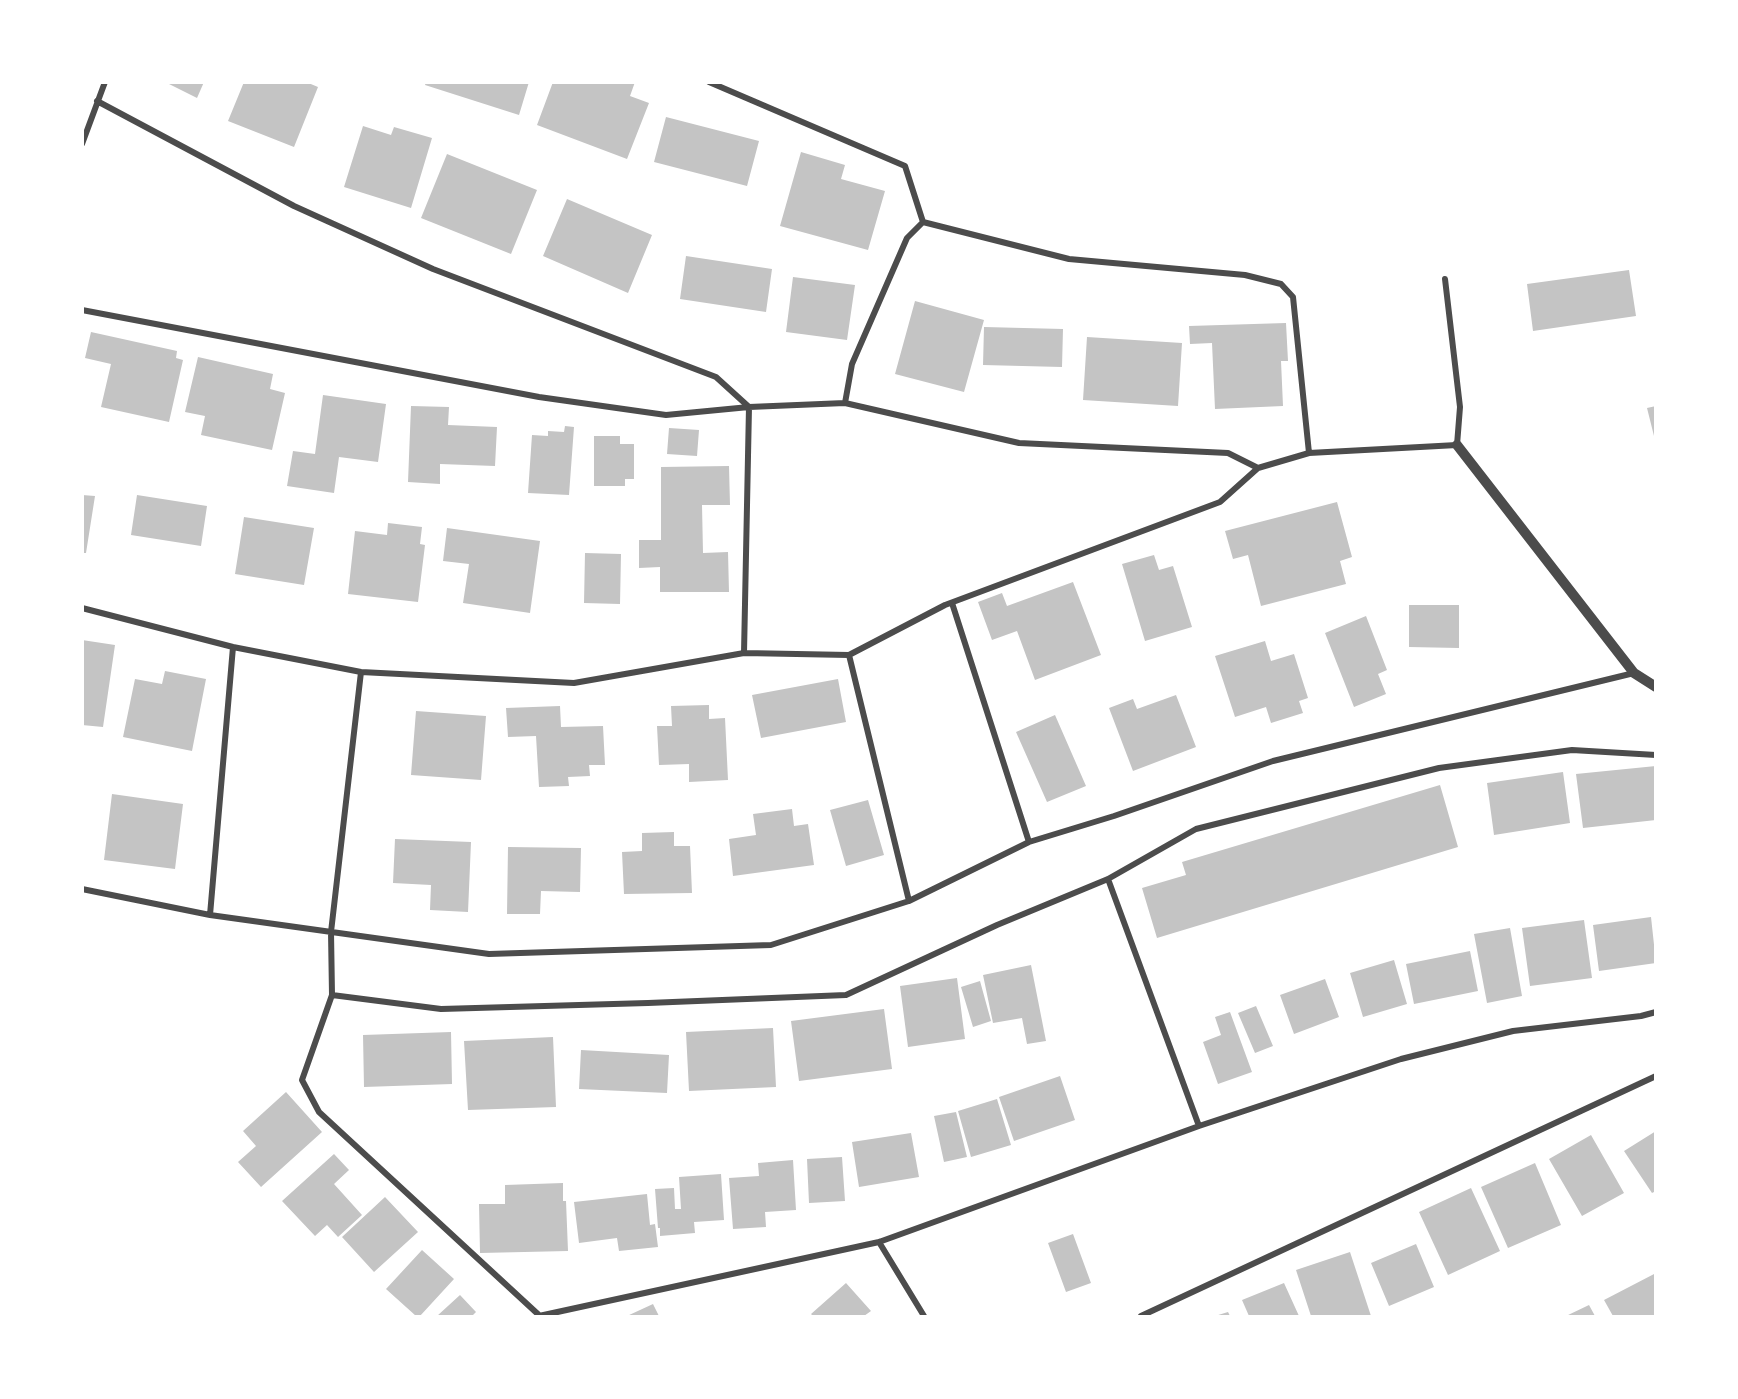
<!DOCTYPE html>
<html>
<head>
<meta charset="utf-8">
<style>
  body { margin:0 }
  #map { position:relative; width:1738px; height:1399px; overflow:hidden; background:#fff; font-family:"IBM Plex Sans",sans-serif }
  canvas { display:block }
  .frame { position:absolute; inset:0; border:84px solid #fff; pointer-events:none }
</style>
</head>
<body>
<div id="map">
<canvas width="1738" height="1399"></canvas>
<div class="frame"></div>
</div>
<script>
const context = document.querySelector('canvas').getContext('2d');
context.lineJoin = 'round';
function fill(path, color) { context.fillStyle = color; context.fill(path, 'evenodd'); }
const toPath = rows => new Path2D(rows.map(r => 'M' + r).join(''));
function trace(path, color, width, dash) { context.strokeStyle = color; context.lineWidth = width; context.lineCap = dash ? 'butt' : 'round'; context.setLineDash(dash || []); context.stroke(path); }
const building = toPath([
  [165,82,204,82,197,98],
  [244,82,306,82,318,87,294,147,228,121],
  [426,82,529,82,519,115,425,85],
  [553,82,635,82,630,96,649,103,627,159,537,125],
  [666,117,759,141,747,186,654,162],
  [363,126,391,135,394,127,432,138,411,208,344,187],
  [801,152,845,165,841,179,885,191,868,250,780,226],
  [447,154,537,190,511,254,421,218],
  [567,199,652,235,628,293,543,256],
  [686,256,772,269,766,312,680,299],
  [1629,270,1636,316,1533,331,1527,284],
  [793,277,855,285,847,340,786,332],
  [915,301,984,320,964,392,895,374],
  [1286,323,1288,361,1281,361,1283,406,1215,409,1212,343,1190,344,1189,326],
  [984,327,1063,329,1062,367,983,365],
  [91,332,177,351,176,358,183,360,169,422,101,407,111,364,85,358],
  [1087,337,1182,343,1178,406,1083,400],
  [198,357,273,374,270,389,285,393,272,450,201,435,205,416,185,412],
  [323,395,386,404,378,462,339,457,334,493,287,486,293,451,315,454],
  [411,406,449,407,448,425,497,427,495,466,440,464,440,484,408,482],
  [1656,406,1656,440,1655,440,1647,408],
  [565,426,574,427,569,495,528,493,532,435,548,436,548,431,564,432],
  [669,428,699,430,697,456,667,454],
  [594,436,620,436,620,444,634,444,634,479,625,479,625,486,594,486],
  [729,466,730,505,702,505,703,553,728,552,729,592,660,592,660,567,639,568,639,540,661,540,661,467],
  [82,495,95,496,86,553,82,553],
  [137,495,207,506,201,546,131,535],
  [1337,502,1352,557,1340,561,1346,584,1261,606,1248,555,1233,559,1225,531],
  [244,517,314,528,304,585,235,574],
  [388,523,422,527,420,544,425,545,418,602,348,594,355,531,387,535],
  [447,528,540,541,530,613,463,603,469,564,443,561],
  [585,553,621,554,620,604,584,603],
  [1154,555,1159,570,1173,566,1192,627,1145,641,1122,564],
  [1073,582,1101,655,1035,680,1017,631,992,640,978,602,1002,593,1007,606],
  [1409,605,1459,605,1459,648,1409,647],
  [1366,616,1387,670,1378,674,1386,694,1354,707,1325,633],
  [82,640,115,645,103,727,82,725],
  [1265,641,1271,661,1294,654,1308,698,1299,701,1303,713,1271,723,1266,707,1235,717,1215,656],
  [165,671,206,679,192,751,123,737,135,679,162,684],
  [838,679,846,722,761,738,752,695],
  [1176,695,1196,747,1133,771,1109,708,1133,699,1137,709],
  [709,705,709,719,725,718,728,780,689,782,689,764,659,765,657,726,672,726,671,706],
  [560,706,561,727,603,726,605,765,589,765,590,776,568,777,569,786,539,787,536,736,508,737,506,708],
  [416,711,486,716,481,780,411,775],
  [1055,715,1086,786,1047,802,1016,732],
  [1656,766,1656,820,1583,828,1576,774],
  [1563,772,1570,823,1494,835,1487,783],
  [1440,785,1458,847,1157,938,1142,888,1186,875,1182,862],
  [112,794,183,804,175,869,104,860],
  [868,800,884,855,846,866,830,810],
  [792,809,794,826,808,824,814,865,733,876,729,839,756,835,753,814],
  [674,832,674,846,690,846,692,893,624,894,622,852,642,851,642,833],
  [395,839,471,842,468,912,430,910,431,885,393,883],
  [508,847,581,848,580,892,541,891,540,914,507,914],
  [1651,917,1656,963,1599,971,1593,925],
  [1584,920,1592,978,1530,986,1522,928],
  [1510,928,1522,996,1487,1003,1474,934],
  [1470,951,1478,991,1414,1004,1406,964],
  [1394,960,1407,1004,1363,1017,1350,973],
  [1031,965,1046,1041,1027,1044,1022,1018,993,1023,983,975],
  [957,978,965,1039,908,1047,900,986],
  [1325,979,1339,1017,1294,1034,1280,995],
  [980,981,991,1021,973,1027,961,987],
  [1256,1006,1273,1046,1255,1053,1238,1013],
  [884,1009,892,1069,799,1081,791,1021],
  [1230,1012,1252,1072,1218,1084,1203,1042,1221,1035,1215,1017],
  [773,1028,776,1087,689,1091,686,1032],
  [451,1032,452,1084,364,1087,363,1035],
  [553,1037,556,1107,468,1110,464,1041],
  [581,1050,669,1055,667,1093,579,1089],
  [1060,1076,1075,1120,1014,1141,999,1097],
  [286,1092,322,1132,261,1187,238,1162,256,1146,243,1131],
  [997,1099,1011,1145,971,1157,958,1111],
  [956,1112,967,1157,944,1162,934,1116],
  [1656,1131,1656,1191,1652,1193,1624,1151],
  [911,1133,919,1177,859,1187,852,1142],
  [1591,1135,1624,1193,1582,1216,1549,1159],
  [334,1154,349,1170,334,1184,362,1215,338,1237,327,1225,315,1236,282,1201],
  [842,1157,845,1201,809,1203,807,1159],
  [793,1160,796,1210,765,1212,766,1227,733,1229,729,1178,759,1176,758,1163],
  [1535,1163,1561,1225,1508,1248,1481,1187],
  [721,1174,724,1220,694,1222,695,1233,660,1236,660,1228,658,1228,655,1189,674,1188,675,1209,681,1209,679,1177],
  [563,1183,563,1201,566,1201,568,1251,480,1253,479,1204,505,1204,505,1185],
  [1471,1188,1500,1251,1448,1275,1419,1212],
  [647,1194,650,1225,655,1224,658,1247,619,1251,617,1238,579,1243,574,1202],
  [385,1197,418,1232,374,1272,342,1237],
  [1073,1234,1091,1283,1066,1292,1048,1243],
  [1416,1244,1434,1287,1389,1306,1371,1263],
  [422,1250,454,1279,420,1316,416,1316,386,1289],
  [1350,1252,1371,1316,1311,1316,1296,1270],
  [1656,1273,1656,1316,1613,1316,1604,1300],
  [846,1283,871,1311,864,1316,813,1316,811,1314],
  [1284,1283,1299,1316,1249,1316,1242,1300],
  [460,1295,476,1312,472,1316,437,1316],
  [653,1304,659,1316,627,1316],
  [1589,1305,1595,1316,1566,1316],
  [1228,1312,1230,1316,1215,1316]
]);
const minor = toPath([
  [709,82,905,166,923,222,1069,259,1245,275,1281,284,1293,297,1309,453],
  [97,101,294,206,433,269,716,377,749,407,744,653],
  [82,144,105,82],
  [82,310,539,397,666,415,749,407,845,403,1019,443,1228,453,1258,468],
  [845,403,852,364,907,238,923,222],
  [952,603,1029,842],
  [82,608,233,647,361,672,574,683,744,653,849,655,945,605,1220,502,1258,468,1309,453,1457,445,1460,407,1445,279],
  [849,655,909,901],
  [361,672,331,932,332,995,302,1080,319,1112,540,1316],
  [1108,879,1199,1126],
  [82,889,210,915,489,954,771,945,909,901,1029,842,1114,816,1273,761,1634,673],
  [210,915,233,647],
  [332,995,441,1009,648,1003,846,995,997,925,1108,879,1196,829,1439,768,1572,750,1656,755],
  [879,1242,924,1316],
  [539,1316,879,1242,1199,1126,1401,1059,1513,1031,1641,1016,1656,1012],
  [1141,1316,1656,1076]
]);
const tertiary = toPath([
  [1457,445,1634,673,1656,687]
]);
fill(building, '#c4c4c4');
trace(minor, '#4c4c4c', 6);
trace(tertiary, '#4c4c4c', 10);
</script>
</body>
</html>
